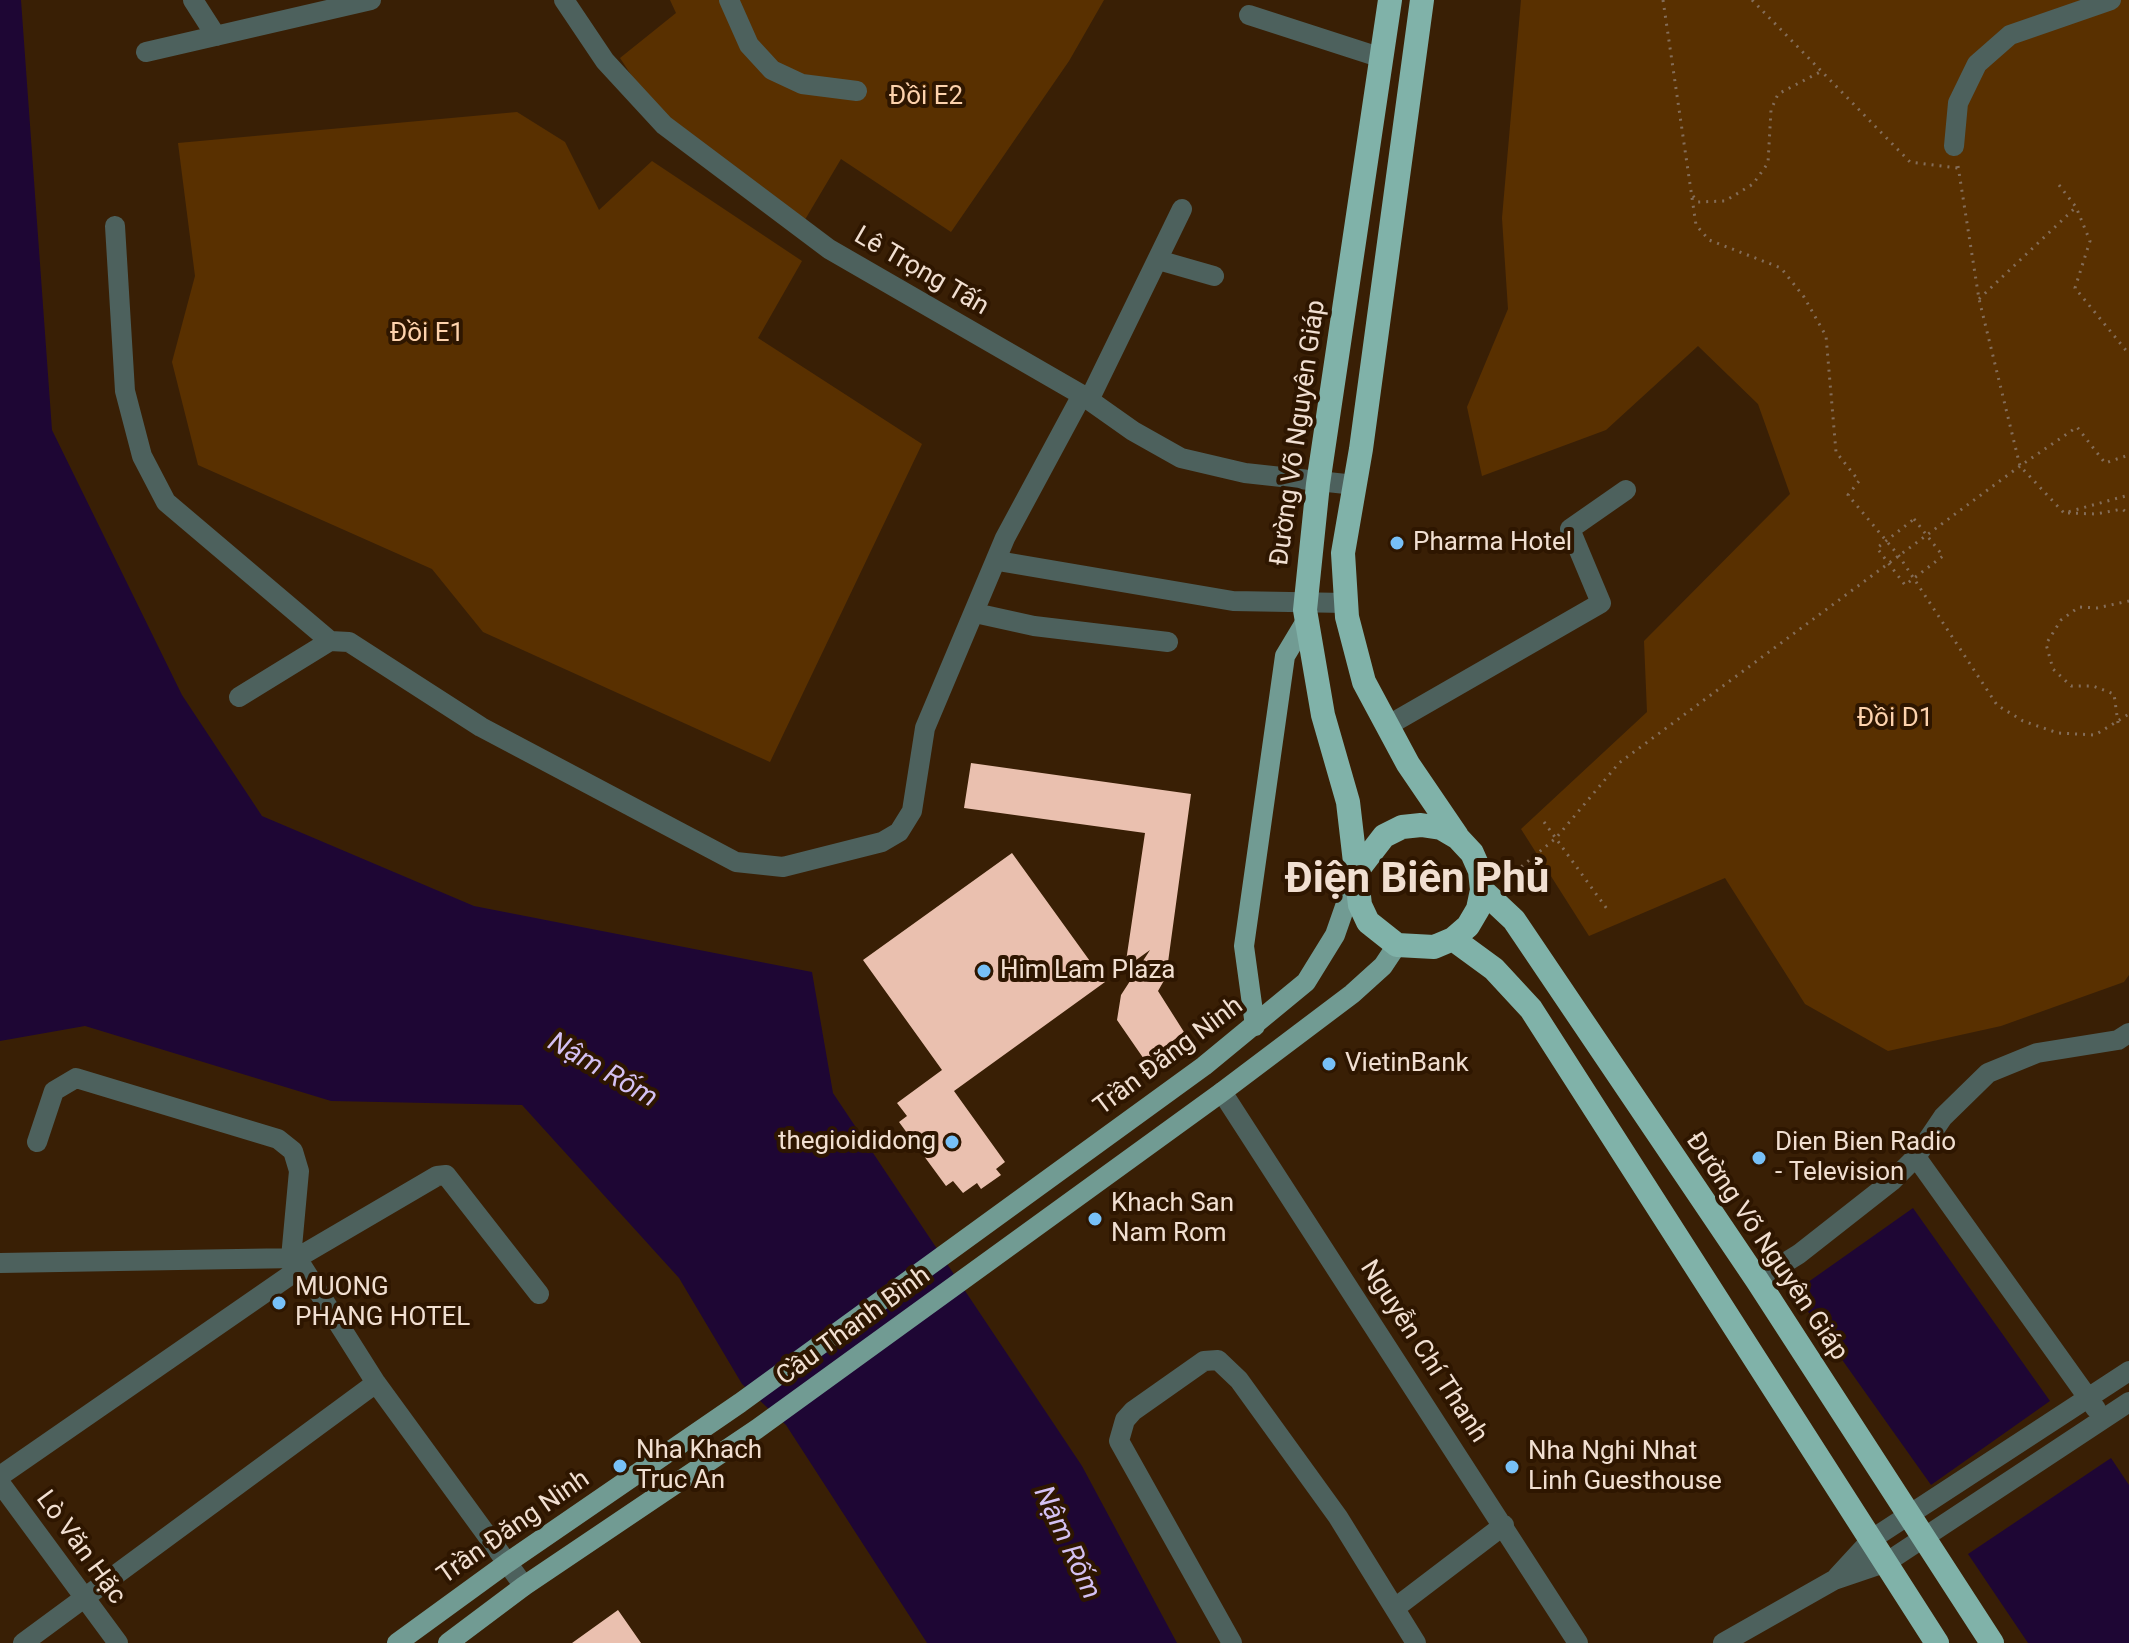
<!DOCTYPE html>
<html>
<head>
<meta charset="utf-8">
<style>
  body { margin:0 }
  canvas { display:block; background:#391f05 }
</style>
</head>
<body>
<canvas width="2129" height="1643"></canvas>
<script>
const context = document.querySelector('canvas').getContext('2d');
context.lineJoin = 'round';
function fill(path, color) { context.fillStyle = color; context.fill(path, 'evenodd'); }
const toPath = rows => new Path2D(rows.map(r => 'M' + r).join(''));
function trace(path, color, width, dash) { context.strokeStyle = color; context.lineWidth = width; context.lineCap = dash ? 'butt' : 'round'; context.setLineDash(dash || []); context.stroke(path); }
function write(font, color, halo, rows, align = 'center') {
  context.font = font + ' Roboto,sans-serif'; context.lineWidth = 8; context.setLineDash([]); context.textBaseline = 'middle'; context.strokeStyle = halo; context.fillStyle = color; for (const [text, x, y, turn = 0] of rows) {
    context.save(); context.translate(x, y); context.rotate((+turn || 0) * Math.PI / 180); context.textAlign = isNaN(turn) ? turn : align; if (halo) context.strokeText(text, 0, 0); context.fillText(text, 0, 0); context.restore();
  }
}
const green = toPath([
  [670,0,1104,0,1069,61,951,232,841,159,800,228,664,125,620,58,676,13],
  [1521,0,2129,0,2129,975,2124,982,2001,1026,1888,1051,1805,1004,1725,878,1589,936,1521,829,1647,712,1644,641,1790,494,1758,404,1698,346,1606,430,1482,476,1467,407,1508,309,1502,218],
  [517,112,565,142,599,210,652,161,802,261,758,338,922,444,770,762,483,632,432,569,198,465,172,362,195,276,178,143]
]);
const water = toPath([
  [0,0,21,0,52,430,182,695,262,816,474,906,812,972,833,1093,1082,1466,1177,1643,927,1643,786,1425,742,1384,679,1278,522,1105,331,1101,85,1026,0,1041],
  [1913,1208,2050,1401,1931,1485,1794,1292],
  [2111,1458,2129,1485,2129,1643,2028,1643,1968,1554]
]);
const building = toPath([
  [971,763,1191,794,1166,977,1158,991,1184,1032,1146,1062,1117,1020,1121,995,1150,950,1125,968,1145,833,964,808],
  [1012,853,1105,982,954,1091,1005,1162,996,1169,1001,1175,981,1189,977,1183,963,1193,953,1181,946,1186,899,1122,907,1116,897,1103,942,1070,863,960],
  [618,1610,641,1643,572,1643]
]);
const path = toPath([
  [1663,0,1696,225,1709,240,1781,268,1804,297,1826,336,1836,452,1859,481,1848,495,1899,556,1997,705,2023,721,2058,733,2095,735,2129,714],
  [1752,0,1910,162,1958,168],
  [1958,166,1979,299,2020,466,2064,513,2129,495],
  [2059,185,2076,207,2090,241,2075,288,2129,354],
  [1693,196,1698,202,1725,201,1753,184,1768,163,1771,110,1778,94,1820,72],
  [1979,299,2075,208],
  [2068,513,2096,514,2122,509,2129,514],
  [1914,519,1943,556,1905,585,1877,548,1914,519],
  [2118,723,2114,694,2093,686,2071,686,2053,669,2046,644,2061,620,2079,607,2097,608,2129,601],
  [1544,822,1607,909],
  [1509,877,1556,838,1619,763,2020,466,2077,427,2105,463,2129,455]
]);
const minor = toPath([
  [193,0,216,36],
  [564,0,605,61,664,125,829,249,1082,395,1133,431,1181,458,1245,473,1355,485],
  [729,0,749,45,772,70,802,84,857,91],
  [1249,15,1382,58],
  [146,52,371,0],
  [1954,146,1958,103,1977,64,2010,35,2111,0],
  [115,226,125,391,142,456,166,502,330,641],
  [1158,260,1214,276],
  [1089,400,1182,209],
  [998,561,1233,601,1346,603],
  [975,613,1034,626,1168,642],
  [239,697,330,641,349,642,481,727,736,862,783,867,882,842,899,832,912,811,925,728,1005,538,1082,395],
  [1387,726,1601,603,1570,529,1626,490],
  [1222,1092,1578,1643],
  [37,1142,54,1091,76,1078,278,1139,293,1151,299,1171,291,1258],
  [1916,1157,2096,1409],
  [297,1258,376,1383,524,1586],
  [0,1263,297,1258,437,1176,446,1175,539,1294],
  [1757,1280,1799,1254,1892,1181,1916,1157,1943,1117,1988,1073,2037,1053,2118,1040,2129,1033],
  [0,1476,302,1267],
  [0,1483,118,1643],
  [1837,1577,1872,1539,2129,1371],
  [1395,1608,1504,1525],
  [23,1643,376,1383],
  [1232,1643,1119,1441,1125,1420,1133,1411,1204,1361,1218,1360,1239,1380,1338,1517,1416,1643],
  [1723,1643,1834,1580,1887,1562,2129,1402]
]);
const major = toPath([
  [1255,1026,1244,946,1285,656,1306,621],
  [397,1643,507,1563,740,1403,1204,1066,1306,982,1335,935,1356,875],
  [448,1643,524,1586,757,1429,1222,1092,1352,994,1383,966,1397,945]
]);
const highway = toPath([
  [1422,0,1361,449,1343,553,1347,617,1364,682,1408,764,1457,836],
  [1357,871,1384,836,1402,827,1421,825,1441,828,1458,838,1472,853,1480,871,1482,890,1478,909,1468,926,1453,939,1434,947,1397,945,1368,922,1360,905,1348,802,1323,715,1305,610,1318,484,1390,0],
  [1482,890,1514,920,1757,1280,1992,1643],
  [1453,939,1494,969,1531,1009,1937,1643]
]);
const markers = [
  [1397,543,8,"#77c0f7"],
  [984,971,8,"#77c0f7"],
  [1329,1064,8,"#77c0f7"],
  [952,1142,8,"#77c0f7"],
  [1759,1158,8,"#77c0f7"],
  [1095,1219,8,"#77c0f7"],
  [279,1303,8,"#77c0f7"],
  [620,1466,8,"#77c0f7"],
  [1512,1467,8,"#77c0f7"]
];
const parkNames = [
  ["Đồi E2",926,97],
  ["Đồi E1",427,334],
  ["Đồi D1",1895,719]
];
const streetNames = [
  ["Lê Trọng Tấn",921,272,30],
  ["Đường Võ Nguyên Giáp",1299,433,-82],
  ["Trần Đăng Ninh",1169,1057,-37],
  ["Đường Võ Nguyên Giáp",1766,1247,56],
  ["Cầu Thanh Bình",854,1327,-36],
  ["Nguyễn Chí Thanh",1423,1352,57],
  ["Trần Đăng Ninh",514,1528,-35],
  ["Lò Văn Hặc",80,1548,54]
];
const poiNames = [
  ["Pharma Hotel",1413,543],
  ["Him Lam Plaza",1000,971],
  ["VietinBank",1345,1064],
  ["thegioididong",936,1142,"right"],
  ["Dien Bien Radio",1775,1143],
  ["- Television",1775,1173],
  ["Khach San",1111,1204],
  ["Nam Rom",1111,1234],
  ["MUONG",295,1288],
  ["PHANG HOTEL",295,1318],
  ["Nha Khach",636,1451],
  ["Truc An",636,1481],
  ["Nha Nghi Nhat",1528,1452],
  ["Linh Guesthouse",1528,1482]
];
const waterNames = [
  ["Nậm Rốm",602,1071,30],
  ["Nậm Rốm",1066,1543,65]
];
const townNames = [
  ["Điện Biên Phủ",1417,881]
];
fill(green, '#593000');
fill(water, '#1e0634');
fill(building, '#eac0af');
trace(path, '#846d58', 3, [2, 6]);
trace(minor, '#4d615d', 20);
trace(major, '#719b93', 20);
trace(highway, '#80b2a9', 24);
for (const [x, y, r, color] of markers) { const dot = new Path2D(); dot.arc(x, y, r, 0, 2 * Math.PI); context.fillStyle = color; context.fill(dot); trace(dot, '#2e1600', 3); }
write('26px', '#fdd2ac', '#2e1600', parkNames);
write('26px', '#f1dfd1', '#2e1600', streetNames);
write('26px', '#f1dfd1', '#2e1600', poiNames, 'left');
write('italic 28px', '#d4c1f2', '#2e1600', waterNames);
write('bold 42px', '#f1dfd1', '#2e1600', townNames);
</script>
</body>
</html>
